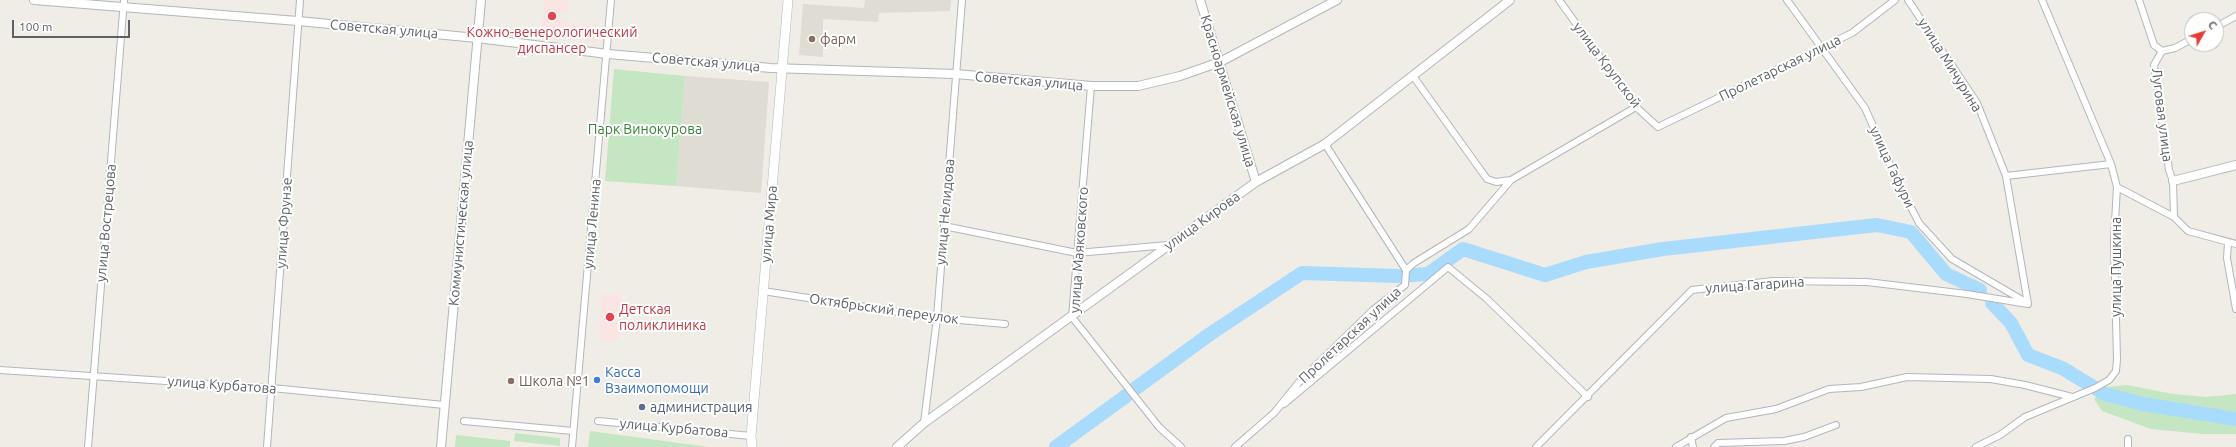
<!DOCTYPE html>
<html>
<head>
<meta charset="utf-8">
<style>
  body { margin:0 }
  #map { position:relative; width:2236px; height:447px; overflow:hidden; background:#efede6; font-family:Ubuntu,sans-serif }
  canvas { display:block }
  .north { position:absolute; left:2184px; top:12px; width:40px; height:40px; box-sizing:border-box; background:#fff; border:1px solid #bec0c2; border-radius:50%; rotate:51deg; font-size:11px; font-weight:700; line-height:16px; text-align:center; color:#5d6166 }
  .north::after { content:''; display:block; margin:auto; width:14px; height:18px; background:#e53e37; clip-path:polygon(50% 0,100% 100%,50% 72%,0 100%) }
  .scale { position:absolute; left:12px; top:20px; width:118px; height:18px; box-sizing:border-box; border:2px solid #5d6166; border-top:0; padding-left:5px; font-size:12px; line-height:14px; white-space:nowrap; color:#5d6166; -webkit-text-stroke:3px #fff; paint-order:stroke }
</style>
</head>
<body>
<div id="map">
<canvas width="2236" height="447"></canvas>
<div class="north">С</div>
<div class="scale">100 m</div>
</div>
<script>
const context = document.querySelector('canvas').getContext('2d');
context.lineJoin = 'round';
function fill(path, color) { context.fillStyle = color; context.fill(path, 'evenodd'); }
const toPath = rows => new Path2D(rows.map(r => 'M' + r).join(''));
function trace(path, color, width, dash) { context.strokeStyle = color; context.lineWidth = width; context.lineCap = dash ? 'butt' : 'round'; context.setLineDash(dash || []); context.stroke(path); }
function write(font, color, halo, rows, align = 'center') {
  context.font = font + ' Ubuntu,sans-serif'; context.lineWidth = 4; context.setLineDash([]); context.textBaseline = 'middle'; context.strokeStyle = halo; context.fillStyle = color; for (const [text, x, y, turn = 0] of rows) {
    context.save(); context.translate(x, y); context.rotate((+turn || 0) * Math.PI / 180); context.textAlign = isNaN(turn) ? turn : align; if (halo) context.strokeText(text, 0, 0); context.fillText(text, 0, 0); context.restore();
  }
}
const education = toPath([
  [865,0,951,0,950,11,879,13,878,22,823,19,823,57,799,55,803,4,864,8],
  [685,76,769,82,761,193,676,186]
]);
const medical = toPath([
  [545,0,569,1,568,11,561,11,560,21,598,26,596,42,541,36],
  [602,294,622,295,619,340,599,339]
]);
const green = toPath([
  [614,69,685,76,676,186,605,181],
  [2127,385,2173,394,2206,397,2236,394,2236,434,2203,434,2151,429,2102,411,2094,399,2105,387],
  [590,431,709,447,588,447],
  [515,433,560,438,560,446,514,441],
  [456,435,510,441,510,447,455,447]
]);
const river = toPath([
  [1992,303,2011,323,2028,355,2062,368,2105,394,2143,404,2236,419],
  [1136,388,1210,334,1302,273,1399,276,1428,274,1463,249,1545,275,1586,262,1663,249,1877,225,1911,232,1946,274,1980,290],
  [1056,447,1126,396]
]);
const minor = toPath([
  [1559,0,1636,107,1658,127,1852,33,1895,0],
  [1787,0,1865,108,1896,178,1919,223,1952,259,2024,301],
  [2139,0,2154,45,2162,51,2154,65,2169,170,2173,181,2174,217],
  [2216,27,2236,16],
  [2162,51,2175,48,2192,39],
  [1413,76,1487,179,1496,182,1511,180],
  [1091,86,1072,317,1159,427,1181,447],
  [1325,144,1406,270],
  [2006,176,2111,164,2042,0],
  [2117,187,2174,217,2188,231,2236,244],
  [944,226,1077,253,1168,245],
  [2228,243,2227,258,2236,309],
  [763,291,937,318,1005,324],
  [0,370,272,388,444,405],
  [1284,404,1448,267,1487,299,1588,397],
  [464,421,573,431],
  [598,421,751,436],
  [924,423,937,318,962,0],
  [1691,437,1693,447],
  [2128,439,2128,447],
  [88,447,124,0],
  [267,447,300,0],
  [572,447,611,0],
  [1235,447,1274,413,1300,381,1373,310,1405,285,1406,270,1414,263,1469,229,1511,180,1636,107],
  [1536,447,1692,290,1773,281,1867,282,1967,294,2028,304,2006,176,1977,103,1908,0],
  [1676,447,1726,418,1776,409,1829,389,1861,387,1907,377,1991,379,2025,385,2072,397],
  [1714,447,1718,443,1784,441,1804,437,1836,425],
  [1976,447,2000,435,2025,417,2095,388,2109,380,2116,371,2117,359,2114,240,2117,187,2111,164]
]);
const tertiary = toPath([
  [34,0,298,21,477,38,608,54,771,68,956,74,1091,86,1138,86,1180,76,1220,62,1337,0],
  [1200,0,1256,182],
  [2173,181,2236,165],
  [441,447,481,0],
  [897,447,924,423,1256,182,1325,144,1510,0]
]);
const secondary = toPath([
  [752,447,751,436,788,0]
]);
const markers = [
  [552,16,5,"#e0444e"],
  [812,39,4,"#8d6e63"],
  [610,317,5,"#e0444e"],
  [597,380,4,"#3f7fe0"],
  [511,381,4,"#8d6e63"],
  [642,407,4,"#5c6f8a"]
];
const streetNames = [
  ["Советская улица",384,29,5],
  ["Советская улица",706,62,5],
  ["улица Крупской",1607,65,53],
  ["улица Мичурина",1950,65,58],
  ["Пролетарская улица",1780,68,-26],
  ["Советская улица",1029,81,5],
  ["Красноармейская улица",1228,91,73],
  ["Луговая улица",2162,115,83],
  ["улица Гафури",1892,167,65],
  ["улица Нелидова",945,212,-85],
  ["улица Кирова",1202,221,-36],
  ["улица Вострецова",106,223,-85],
  ["улица Фрунзе",284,223,-86],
  ["Коммунистическая улица",461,223,-85],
  ["улица Ленина",592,224,-85],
  ["улица Мира",769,224,-85],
  ["улица Маяковского",1079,250,-86],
  ["улица Пушкина",2116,267,-90],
  ["улица Гагарина",1755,285,-4],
  ["Октябрьский переулок",884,309,8],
  ["Пролетарская улица",1350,335,-43],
  ["улица Курбатова",222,385,4],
  ["улица Курбатова",674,428,5]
];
const healthNames = [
  ["Кожно-венерологический",552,32],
  ["диспансер",552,48],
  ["Детская",619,309,"left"],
  ["поликлиника",619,325,"left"]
];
const educationNames = [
  ["фарм",820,39],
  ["Школа №1",519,381]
];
const parkNames = [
  ["Парк Винокурова",645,129]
];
const shopNames = [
  ["Касса",605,372],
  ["Взаимопомощи",605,388]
];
const serviceNames = [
  ["администрация",650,407]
];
fill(education, '#dfdcd4');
fill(medical, '#fbe5e3');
fill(green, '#c5e6c3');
trace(river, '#a9dbfd', 14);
trace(minor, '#b3b6ba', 8);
trace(tertiary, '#b3b6ba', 10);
trace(secondary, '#b4b8bd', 10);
trace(minor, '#fff', 6);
trace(tertiary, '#fff', 8);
trace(secondary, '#fff', 9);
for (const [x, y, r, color] of markers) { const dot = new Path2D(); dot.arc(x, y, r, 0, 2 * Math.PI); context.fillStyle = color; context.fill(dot); trace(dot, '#fff', 1.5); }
write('14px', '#5d6166', '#fff', streetNames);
write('14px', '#be3a42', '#fff', healthNames);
write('14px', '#785e54', '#fff', educationNames, 'left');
write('14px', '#378338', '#fff', parkNames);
write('14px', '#366cbe', '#fff', shopNames, 'left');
write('14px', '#4e5e75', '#fff', serviceNames, 'left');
</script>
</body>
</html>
